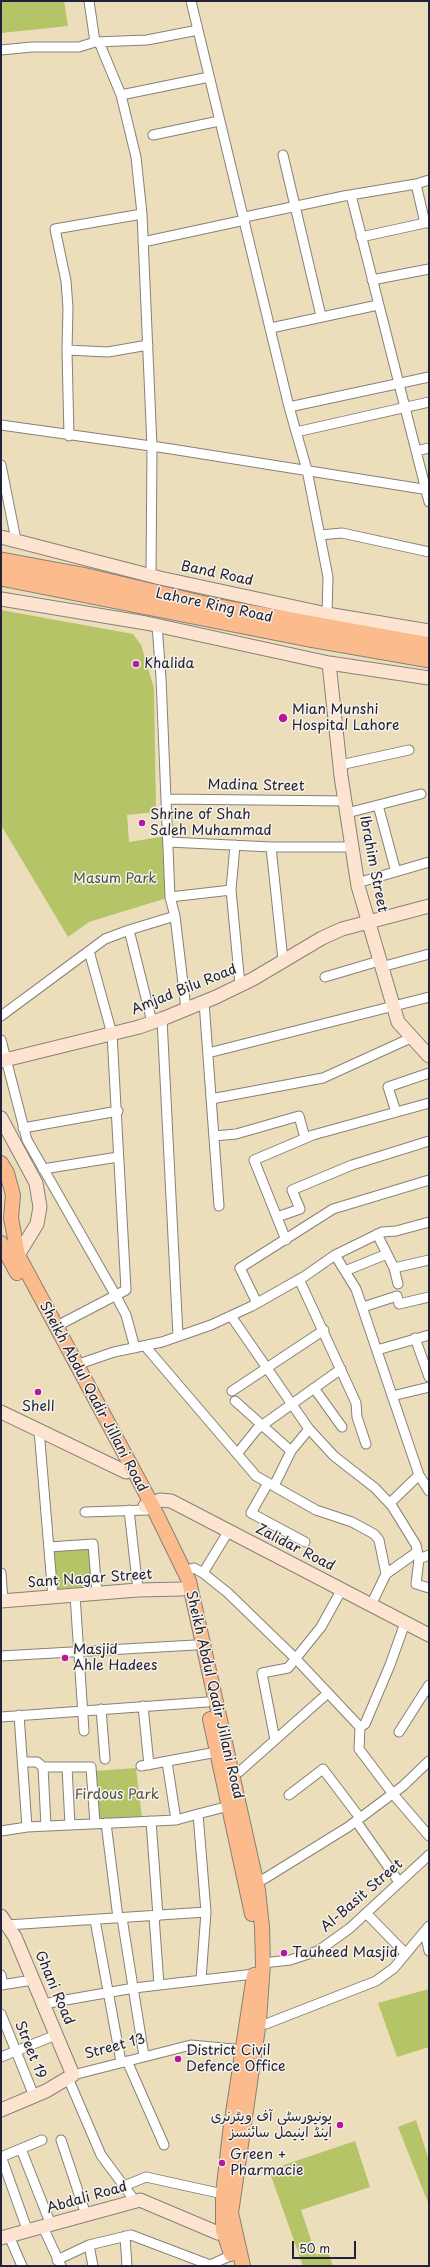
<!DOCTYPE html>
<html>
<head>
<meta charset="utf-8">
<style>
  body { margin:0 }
  #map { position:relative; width:430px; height:2267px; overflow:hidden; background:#ecdeba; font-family:"Playpen Sans",sans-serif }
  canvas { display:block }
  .frame { position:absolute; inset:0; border:2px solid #22223b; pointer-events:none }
  .scale { position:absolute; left:292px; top:2241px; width:64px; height:18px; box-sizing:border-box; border:2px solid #22223b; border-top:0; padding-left:5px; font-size:12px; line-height:14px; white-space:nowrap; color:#22223b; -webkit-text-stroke:3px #f7f3e8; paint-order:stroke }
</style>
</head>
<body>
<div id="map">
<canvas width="430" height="2267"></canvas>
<div class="frame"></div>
<div class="scale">50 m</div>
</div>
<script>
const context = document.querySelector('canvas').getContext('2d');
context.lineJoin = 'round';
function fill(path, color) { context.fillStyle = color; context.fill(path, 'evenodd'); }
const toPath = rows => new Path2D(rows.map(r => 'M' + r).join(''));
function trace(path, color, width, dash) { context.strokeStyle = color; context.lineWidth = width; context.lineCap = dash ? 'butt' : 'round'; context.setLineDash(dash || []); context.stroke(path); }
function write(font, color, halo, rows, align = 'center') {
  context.font = font + ' "Playpen Sans","Playpen Sans Arabic",sans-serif'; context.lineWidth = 3; context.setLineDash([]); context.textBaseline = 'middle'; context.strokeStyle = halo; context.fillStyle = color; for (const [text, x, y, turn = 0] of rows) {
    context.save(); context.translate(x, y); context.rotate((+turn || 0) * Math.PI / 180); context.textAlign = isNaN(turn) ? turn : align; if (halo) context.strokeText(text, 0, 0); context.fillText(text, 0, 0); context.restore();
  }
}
const green = toPath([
  [1,1,64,1,68,26,1,33],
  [1,610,133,634,141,645,154,688,156,812,127,815,129,842,167,836,170,897,89,922,68,937,1,825],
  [93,1544,97,1594,53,1597,49,1547],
  [136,1768,142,1818,98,1822,94,1771],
  [429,1989,429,2047,397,2057,378,2003],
  [416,2120,429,2160,429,2205,398,2127],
  [355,2141,370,2187,301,2210,316,2255,328,2251,333,2266,303,2266,269,2170]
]);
const street = toPath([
  [89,1,95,42],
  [191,1,289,407,307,470,328,577,327,614],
  [99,42,121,95,136,157,142,214,152,447,151,575],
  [1,50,32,47,79,47,95,42,147,40,198,30],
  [121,95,209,77],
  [153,135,219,121],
  [283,155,321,316],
  [416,184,429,180],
  [351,195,429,502],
  [245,217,344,196,416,184,425,223,429,223],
  [361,237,425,223],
  [143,242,245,220],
  [372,280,429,269],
  [271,328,378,305],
  [67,350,108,352,148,345],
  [289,407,429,377],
  [1,425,165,448,429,490],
  [296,432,429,402],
  [69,436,67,350,68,308,66,281,55,229,142,214],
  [416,451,429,448],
  [1,465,16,540],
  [320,535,342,533,429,552],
  [157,625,161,678,170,897,175,916,186,1009],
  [340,765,409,750],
  [166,799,346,801],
  [378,805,396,872],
  [347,813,421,794],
  [169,842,271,847,351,847],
  [235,845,231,890,240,985],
  [271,847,283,960],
  [357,883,429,862],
  [170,897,231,890],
  [129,930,175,916],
  [381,967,429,954],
  [325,977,379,961],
  [204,1002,219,1206],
  [1,1016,105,939,129,930,152,1022],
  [162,1019,178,1336],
  [1,1040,27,1140,116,1296,126,1315,135,1348],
  [208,1053,429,997],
  [211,1099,323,1078,413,1037],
  [396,1112,388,1087,429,1073],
  [23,1128,118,1111],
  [214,1136,236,1134,299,1116,305,1138],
  [43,1169,118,1157],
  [277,1217,300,1209,292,1190,352,1165,429,1141],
  [377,1234,394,1268,398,1284],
  [286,1240,254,1160,313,1135,429,1103],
  [335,1255,356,1289,419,1475,429,1491],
  [394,1268,429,1260],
  [345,1271,387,1254],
  [299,1279,356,1403,357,1417,366,1444],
  [257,1303,240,1268,333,1209,429,1180],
  [363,1307,397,1296,399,1304,429,1297],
  [231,1316,309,1429,334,1456,375,1488,392,1506,416,1545,419,1559,416,1584,429,1588],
  [55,1327,126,1290,112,1034,89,951],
  [415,1338,429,1377],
  [145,1346,256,1476,316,1510,352,1522,374,1534,379,1540,386,1574],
  [377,1350,429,1335],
  [76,1365,114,1352,162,1342,211,1325,252,1306,305,1276,335,1255,382,1232,396,1231,429,1222],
  [314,1388,342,1427],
  [232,1391,324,1330],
  [392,1396,429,1387],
  [235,1401,291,1451],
  [39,1430,53,1597],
  [237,1454,257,1429,341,1369],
  [268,1483,251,1513,305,1542],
  [274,1486,291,1451,309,1429],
  [390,1503,419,1475],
  [129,1510,138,1590],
  [85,1512,147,1510],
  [49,1547,93,1544,97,1594],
  [419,1559,429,1555],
  [185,1571,194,1568,203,1573,228,1593,296,1659,360,1727,359,1749,393,1794,429,1836],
  [1,1573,3,1601],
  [203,1573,228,1532],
  [75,1595,84,1731],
  [371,1605,386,1574,417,1552],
  [1,1656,195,1645],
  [143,1706,149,1765],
  [101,1709,105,1759],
  [1,1717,207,1702],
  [360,1727,365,1724,390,1665,405,1623],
  [399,1732,429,1685],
  [275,1740,262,1673,288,1668,321,1627,342,1589],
  [23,1762,37,1762,43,1767,46,1826],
  [167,1762,176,1820],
  [141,1766,217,1752],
  [43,1767,91,1767,95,1824],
  [67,1767,70,1825],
  [232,1774,239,1772,328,1693],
  [289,1795,323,1769,360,1818],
  [198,1814,229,1806],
  [151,1821,158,1916],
  [356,1821,399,1882],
  [106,1823,118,1918],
  [27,1827,176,1820,198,1814,206,1912,201,1979],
  [1,1831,27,1827,19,1715],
  [256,1880,264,1879,348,1827,403,1786,429,1761],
  [366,1913,406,1954],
  [154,1916,159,1985],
  [122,1918,144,2056],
  [95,1920,121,2062],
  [7,1925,206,1912],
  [425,1932,429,1951],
  [263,1963,290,1960,318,1951,350,1928,429,1855],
  [1,1975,3,1985],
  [1,1985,33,1980],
  [43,2004,134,1988,254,1974],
  [1,2014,34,2096],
  [259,2021,266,2024,376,1981,394,1968,429,1926],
  [1,2057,56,2035],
  [127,2061,164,2145],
  [73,2075,191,2045,244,2050],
  [68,2078,101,2155,135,2201],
  [61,2140,86,2215],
  [21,2149,51,2225],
  [1,2156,28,2232],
  [1,2157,42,2140],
  [124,2186,146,2177,223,2194],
  [43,2227,61,2266],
  [9,2236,22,2266],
  [125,2236,127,2266],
  [89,2245,93,2266],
  [57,2260,89,2245,131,2235,210,2265,232,2255]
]);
const secondary = toPath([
  [1,537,160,578,327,614,429,631],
  [1,599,146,623,329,663,429,678],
  [329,663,341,776,358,886,398,1022,429,1056],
  [1,1061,139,1027,162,1019,216,997,253,979,322,938,342,929,429,906],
  [1,1118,36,1183,40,1207,37,1224,18,1255],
  [1,1412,126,1472,132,1469],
  [145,1506,160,1500,171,1501,429,1635],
  [1,1601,138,1590,182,1589],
  [1,1916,15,1937,73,2075,46,2091,1,2110],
  [1,2238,140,2200,218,2233,223,2230]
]);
const primary = toPath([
  [1,1163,7,1173,13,1195,11,1218,18,1255,151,1503,189,1581,232,1774,258,1890,262,1927,263,1963,259,2021,231,2213,243,2266],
  [1,1243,17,1273],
  [210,1719,252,1914],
  [231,2254,223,2230,223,2194,230,2133,254,1975]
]);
const highway = toPath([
  [1,561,82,576,209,606,429,646],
  [1,577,314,639,429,659]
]);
const markers = [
  [136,664,4,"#b5179e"],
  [283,718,5,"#b5179e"],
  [142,823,4,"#b5179e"],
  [38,1392,4,"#b5179e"],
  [65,1658,4,"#b5179e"],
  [284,1953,4,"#b5179e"],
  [178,2059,4,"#b5179e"],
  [340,2125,4,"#b5179e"],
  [222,2163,4,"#b5179e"]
];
const streetNames = [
  ["Band Road",217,574,12],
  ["Lahore Ring Road",214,606,12],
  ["Madina Street",256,786,1],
  ["Ibrahim Street",373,864,79],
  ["Amjad Bilu Road",184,990,-22],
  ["Sheikh Abdul Qadir Jillani Road",93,1397,62],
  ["Zalidar Road",295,1548,27],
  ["Sant Nagar Street",90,1579,-4],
  ["Sheikh Abdul Qadir Jillani Road",214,1695,77],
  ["Al-Basit Street",362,1896,-41],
  ["Ghani Road",54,1988,67],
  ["Street 13",115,2047,-15],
  ["Street 19",30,2050,68],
  ["Abdali Road",87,2198,-16]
];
const poiNames = [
  ["Khalida",144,664],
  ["Mian Munshi",292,710],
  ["Hospital Lahore",292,726],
  ["Shrine of Shah",150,815],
  ["Saleh Muhammad",150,831],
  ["Shell",38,1407,"center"],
  ["Masjid",73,1650],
  ["Ahle Hadees",73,1666],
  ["Tauheed Masjid",292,1953],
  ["District Civil",186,2051],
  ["Defence Office",186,2067],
  ["یونیورسٹی آف ویٹرنری",332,2117,"right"],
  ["اینڈ اینیمل سائنسز",332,2133,"right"],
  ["Green +",230,2155],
  ["Pharmacie",230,2171]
];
const parkNames = [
  ["Masum Park",115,879],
  ["Firdous Park",117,1795]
];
fill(green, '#b4c467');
trace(street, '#87807a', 11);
trace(secondary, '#87807a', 15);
trace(primary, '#87807a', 16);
trace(highway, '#87807a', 19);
trace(street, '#fff', 9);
trace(secondary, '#fde4d1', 13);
trace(primary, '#fbbb8d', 14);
trace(highway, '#fbbb8d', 17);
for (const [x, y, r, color] of markers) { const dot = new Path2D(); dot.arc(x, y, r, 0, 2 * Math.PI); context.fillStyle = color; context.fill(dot); trace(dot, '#f7f3e8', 1.5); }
write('14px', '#22223b', '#f7f3e8', streetNames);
write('14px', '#22223b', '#f7f3e8', poiNames, 'left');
write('14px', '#4e5348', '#f7f3e8', parkNames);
</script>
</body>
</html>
